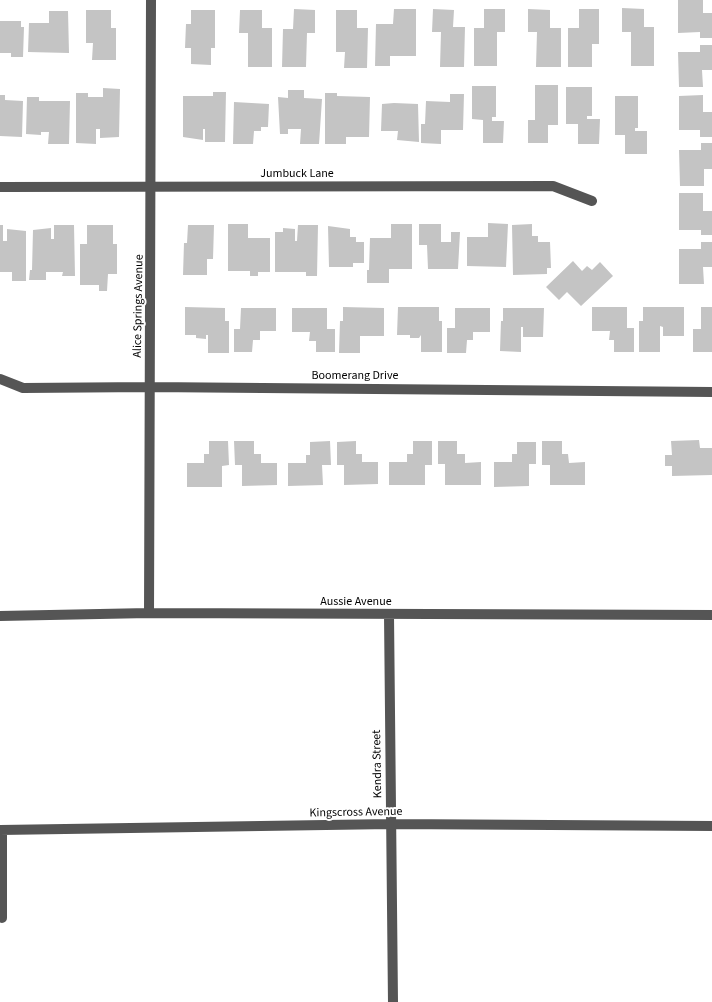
<!DOCTYPE html>
<html>
<head>
<meta charset="utf-8">
<style>
  body { margin:0 }
  canvas { display:block; background:#fff }
</style>
</head>
<body>
<canvas width="712" height="1002"></canvas>
<script>
const context = document.querySelector('canvas').getContext('2d');
context.lineJoin = 'round';
function fill(path, color) { context.fillStyle = color; context.fill(path, 'evenodd'); }
const toPath = rows => new Path2D(rows.map(r => 'M' + r).join(''));
function trace(path, color, width, dash) { context.strokeStyle = color; context.lineWidth = width; context.lineCap = dash ? 'butt' : 'round'; context.setLineDash(dash || []); context.stroke(path); }
function write(font, color, halo, rows, align = 'center') {
  context.font = font + ' "Source Sans 3",sans-serif'; context.lineWidth = 4; context.setLineDash([]); context.textBaseline = 'middle'; context.strokeStyle = halo; context.fillStyle = color; for (const [text, x, y, turn = 0] of rows) {
    context.save(); context.translate(x, y); context.rotate((+turn || 0) * Math.PI / 180); context.textAlign = isNaN(turn) ? turn : align; if (halo) context.strokeText(text, 0, 0); context.fillText(text, 0, 0); context.restore();
  }
}
const building = toPath([
  [678,0,703,0,703,13,712,13,712,38,700,38,700,32,678,33],
  [622,8,644,9,644,27,654,27,654,66,631,66,631,32,622,32],
  [294,9,315,10,315,33,307,33,306,67,282,67,283,29,293,29],
  [394,9,416,9,416,56,390,56,390,66,375,66,376,24,393,24],
  [433,9,454,10,453,27,465,27,464,67,440,67,441,32,432,32],
  [484,9,505,9,505,32,497,32,497,66,474,66,474,28,484,28],
  [528,9,550,10,550,28,561,28,561,67,536,67,537,32,528,32],
  [579,9,599,9,599,44,592,44,592,67,568,67,568,28,579,28],
  [86,10,111,10,111,28,116,28,116,60,92,60,93,43,86,43],
  [191,10,215,10,215,48,211,48,211,65,191,64,191,48,185,48,186,24,191,24],
  [240,10,262,10,262,28,272,28,272,67,248,67,248,33,239,33],
  [336,10,357,10,357,28,368,28,367,68,344,68,345,52,336,52],
  [49,11,68,11,69,53,28,52,29,23,49,23],
  [0,21,21,21,21,27,24,27,23,57,11,57,11,53,0,53],
  [700,45,712,45,712,70,702,70,703,87,679,87,678,52,700,52],
  [535,85,558,85,558,125,548,125,548,143,528,143,528,120,535,120],
  [472,86,496,86,496,117,492,117,492,121,504,121,503,143,483,143,483,120,472,119],
  [566,87,592,87,592,116,587,116,587,119,600,119,599,144,578,144,578,124,566,124],
  [103,88,120,89,119,137,100,138,100,129,96,129,96,144,76,143,76,93,88,93,88,97,103,97],
  [288,90,304,90,304,98,322,99,319,144,300,144,301,129,288,129,288,134,280,134,278,97,288,98],
  [213,92,226,92,225,142,205,142,205,129,203,129,203,140,183,137,183,96,213,96],
  [325,93,337,93,337,96,370,97,369,137,346,137,346,144,325,144],
  [450,94,464,94,463,130,441,130,441,144,421,143,421,124,425,124,426,101,450,102],
  [0,95,5,95,5,100,23,101,22,137,0,136],
  [703,95,703,112,712,112,712,137,700,137,700,130,679,130,679,96],
  [615,96,638,96,638,128,635,128,635,131,647,131,647,154,625,154,625,135,615,135],
  [27,97,39,97,39,101,70,101,69,144,48,144,49,132,41,132,41,135,26,134],
  [234,102,269,104,268,127,261,127,261,131,254,131,253,144,233,144],
  [394,103,418,104,419,142,397,140,398,131,381,131,382,104],
  [701,143,712,143,712,169,704,169,704,186,680,186,679,150,701,150],
  [679,193,703,193,703,211,712,211,712,235,701,235,701,230,679,230],
  [488,223,508,224,506,267,467,266,467,237,488,237],
  [228,224,248,224,248,238,270,238,270,272,258,272,258,276,250,276,250,271,228,271],
  [391,224,412,224,412,269,389,269,389,283,367,283,367,270,369,270,370,238,391,238],
  [419,224,441,224,441,242,451,242,451,232,460,232,458,269,428,269,427,245,419,245],
  [532,224,532,236,538,236,538,242,550,242,551,268,547,268,547,274,513,275,512,225],
  [0,225,3,225,3,241,7,241,7,229,26,231,26,281,12,281,12,272,0,272],
  [54,225,74,225,75,276,62,276,63,272,46,272,46,280,29,280,30,270,32,270,33,230,51,228,51,239,54,239],
  [87,225,113,225,113,244,117,244,117,274,108,274,107,291,99,291,99,285,80,285,80,244,87,244],
  [188,225,214,225,213,259,207,259,207,275,183,275,184,243,187,243],
  [298,225,318,225,317,276,306,276,306,272,275,272,275,232,283,232,283,228,295,229,295,241,297,241],
  [328,226,350,229,350,237,356,237,356,242,364,242,364,263,353,263,353,267,329,267],
  [701,242,712,242,712,267,703,267,704,284,679,284,679,249,701,249],
  [573,261,582,271,587,266,592,270,600,262,613,276,581,306,567,292,559,300,546,287],
  [185,307,225,308,225,321,229,321,229,353,208,353,208,335,206,335,206,339,196,338,196,335,185,335],
  [343,307,384,308,384,336,360,336,360,353,339,353,340,321,343,321],
  [398,307,439,307,439,321,442,321,442,352,421,352,421,335,419,338,410,338,410,335,397,335],
  [592,307,627,307,627,328,634,328,634,352,614,352,614,340,609,340,610,331,592,331],
  [643,307,684,307,684,336,663,336,663,327,660,326,660,352,639,352,639,321,643,321],
  [701,307,712,307,712,352,693,352,693,329,701,329],
  [241,308,276,308,276,331,260,331,260,340,253,340,252,352,234,352,234,329,240,329],
  [292,308,327,308,327,329,335,329,335,352,316,352,316,341,309,341,310,332,292,332],
  [455,308,490,308,490,332,473,332,473,340,467,340,466,353,447,353,447,328,455,328],
  [503,308,544,308,543,337,523,337,523,327,521,327,521,352,500,351,501,321,503,321],
  [699,440,700,448,712,448,712,475,672,476,672,466,665,466,665,455,672,455,671,441],
  [209,441,228,441,229,465,222,466,222,487,187,487,187,463,204,463,204,454,209,454],
  [234,441,254,441,254,454,261,454,261,463,277,463,277,485,242,486,242,465,235,465],
  [330,441,331,465,322,465,323,485,288,486,288,463,306,463,306,455,310,455,310,442],
  [356,441,356,454,362,454,362,462,378,462,378,484,344,485,344,465,337,465,337,442],
  [413,441,432,441,432,465,425,465,425,485,389,485,389,462,407,462,407,454,413,454],
  [438,441,457,441,457,454,465,454,465,463,481,462,481,485,445,485,445,464,438,464],
  [542,441,562,441,562,454,568,454,569,463,585,462,585,485,550,485,550,465,542,465],
  [517,442,536,442,536,464,529,464,529,486,494,487,494,462,512,462,512,454,517,454]
]);
const street = toPath([
  [0,187,553,186,592,201],
  [0,379,23,388,150,387,712,392],
  [149,613,151,0],
  [389,615,393,1002],
  [0,616,149,613,712,615],
  [0,830,391,824,712,826],
  [2,830,2,918]
]);
const streetNames = [
  ["Jumbuck Lane",297,174],
  ["Alice Springs Avenue",139,306,-89],
  ["Boomerang Drive",355,376],
  ["Aussie Avenue",356,602],
  ["Kendra Street",378,764,-91],
  ["Kingscross Avenue",356,813,-1]
];
fill(building, '#c4c4c4');
trace(street, '#555', 10);
write('12px', '#000', '#fff', streetNames);
</script>
</body>
</html>
